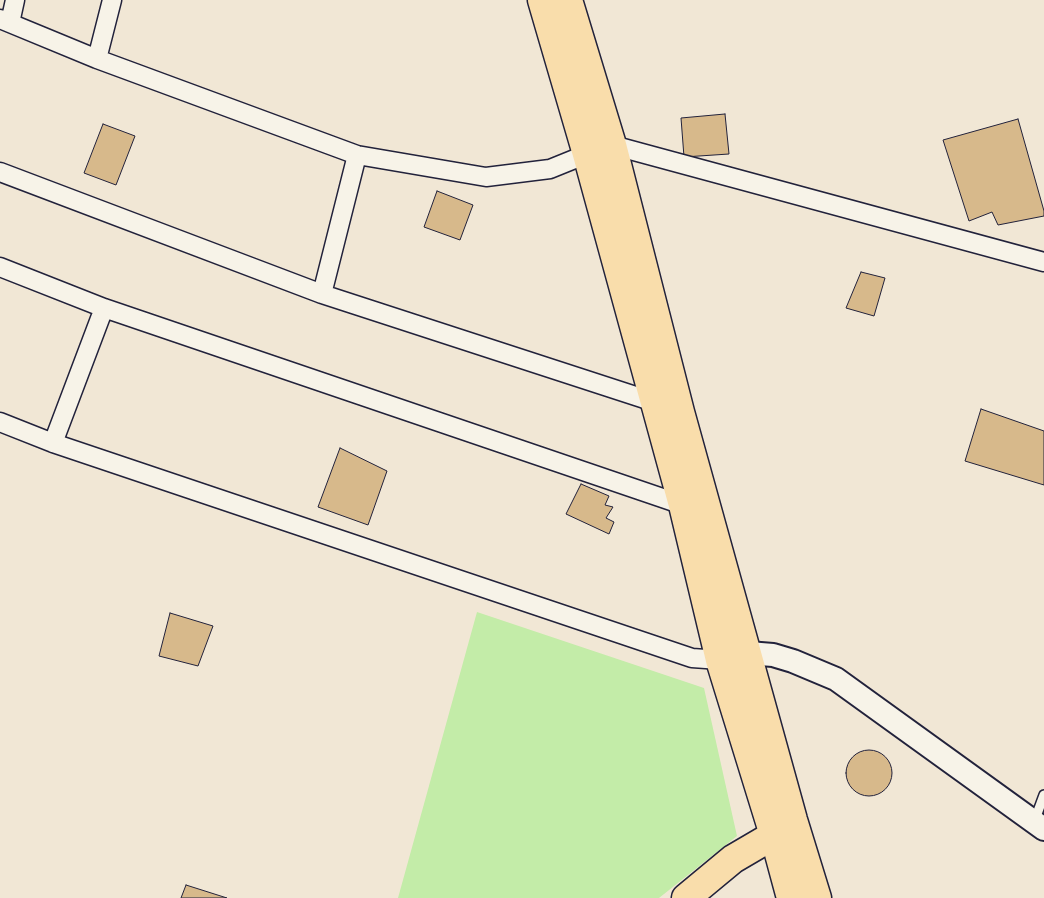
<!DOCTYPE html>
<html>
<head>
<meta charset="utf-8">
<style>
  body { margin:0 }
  canvas { display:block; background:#f1e7d5 }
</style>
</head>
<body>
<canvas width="1044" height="898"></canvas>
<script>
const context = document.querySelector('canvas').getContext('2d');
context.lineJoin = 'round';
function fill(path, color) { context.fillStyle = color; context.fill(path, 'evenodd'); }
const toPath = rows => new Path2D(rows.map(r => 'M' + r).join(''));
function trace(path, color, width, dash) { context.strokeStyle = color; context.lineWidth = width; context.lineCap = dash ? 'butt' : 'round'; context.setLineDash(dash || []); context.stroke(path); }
const green = toPath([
  [477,612,704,688,737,836,659,898,398,898]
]);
const building = toPath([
  [725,114,729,154,684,157,681,118,725,114],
  [1018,119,1044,211,1044,216,998,225,992,212,969,221,943,140,1018,119],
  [103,124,135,136,116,185,84,173,103,124],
  [437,191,473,205,460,240,424,227,437,191],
  [861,272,885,278,874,316,846,308,861,272],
  [981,409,1044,431,1044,485,965,461,981,409],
  [340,448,387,471,368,525,318,507,340,448],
  [581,484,609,496,605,505,613,507,606,518,614,522,609,534,566,514,581,484],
  [170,613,213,626,198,666,159,656,170,613],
  '846 773a23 23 0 1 1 46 0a23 23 0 1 1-46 0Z',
  [186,885,227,898,181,898,186,885]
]);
const service = toPath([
  [1034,822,1044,795]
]);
const minor = toPath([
  [0,19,97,59,357,155,486,177,550,169,587,154],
  [10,23,15,0],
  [97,59,112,0],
  [612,145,1044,262],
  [0,172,322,294,654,402],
  [0,267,104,308,683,505],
  [322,294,357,155],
  [0,422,53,443,692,658,720,660],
  [53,443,104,308]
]);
const tertiary = toPath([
  [731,657,748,653,773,655,793,661,836,679,1044,829]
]);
const primary = toPath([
  [686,898,733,859,774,835,792,821]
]);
const trunk = toPath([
  [542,0,587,154,683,505,720,660,774,835,791,898],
  [568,0,612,145,680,412,793,820,817,898]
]);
fill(green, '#c3eca8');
fill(building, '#d7b98b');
trace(building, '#22223b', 1);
trace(service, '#22223b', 12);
trace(minor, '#22223b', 21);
trace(tertiary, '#22223b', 26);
trace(primary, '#22223b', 31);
trace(trunk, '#22223b', 31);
trace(service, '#f7f3e8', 9);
trace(minor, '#f7f3e8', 18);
trace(tertiary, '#f7f3e8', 22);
trace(primary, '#f9ddab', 28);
trace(trunk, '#f9ddab', 28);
</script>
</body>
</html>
